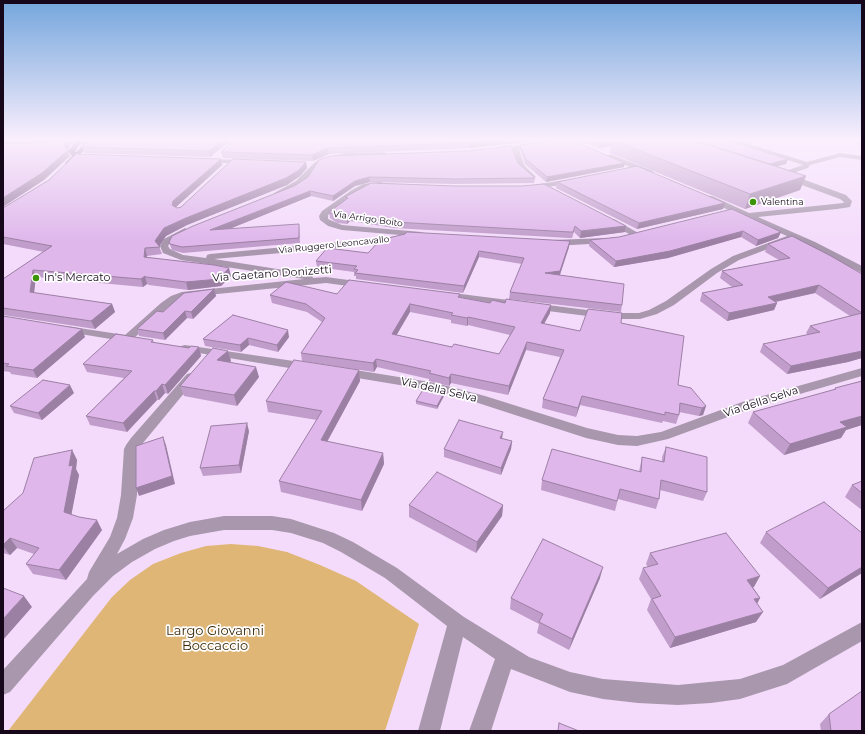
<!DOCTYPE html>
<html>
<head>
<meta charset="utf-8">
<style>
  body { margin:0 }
  #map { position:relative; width:865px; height:734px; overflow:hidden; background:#f4dbfb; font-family:Montserrat,sans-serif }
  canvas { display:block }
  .frame { position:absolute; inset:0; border:4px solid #16081a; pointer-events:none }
</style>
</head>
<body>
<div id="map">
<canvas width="865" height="734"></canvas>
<div class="frame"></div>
</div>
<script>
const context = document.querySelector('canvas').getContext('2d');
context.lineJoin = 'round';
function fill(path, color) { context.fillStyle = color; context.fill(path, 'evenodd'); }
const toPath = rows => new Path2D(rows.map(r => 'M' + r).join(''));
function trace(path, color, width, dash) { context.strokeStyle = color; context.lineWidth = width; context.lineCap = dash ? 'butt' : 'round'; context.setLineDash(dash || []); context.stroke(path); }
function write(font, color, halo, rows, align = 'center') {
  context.font = font + ' Montserrat,sans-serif'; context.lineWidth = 3.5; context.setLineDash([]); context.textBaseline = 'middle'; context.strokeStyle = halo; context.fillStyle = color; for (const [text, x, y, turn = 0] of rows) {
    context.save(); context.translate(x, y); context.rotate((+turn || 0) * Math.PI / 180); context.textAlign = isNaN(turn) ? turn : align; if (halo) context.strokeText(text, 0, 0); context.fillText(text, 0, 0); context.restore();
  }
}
const green = toPath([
  [231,544,258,546,287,552,320,565,356,581,419,624,385,731,8,731,112,597,130,580,153,564,181,553,206,546]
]);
const minor = toPath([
  [61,139,64,141,90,140,93,142,90,144,52,146,49,144,3,147,3,143,61,139],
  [724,139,733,139,807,162,840,153,862,156,862,160,840,157,810,165,808,168,790,174,797,177,846,195,852,201,850,207,837,209,758,217,815,242,862,266,862,273,794,239,739,260,717,273,674,305,657,314,640,319,611,319,445,298,440,295,445,292,611,313,639,313,649,310,666,301,711,269,733,256,787,236,706,200,706,196,712,196,749,213,843,203,844,202,840,199,791,181,780,173,803,165,724,139],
  [536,143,538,144,538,146,519,149,524,165,536,177,532,179,529,179,518,166,512,150,496,152,493,150,496,148,536,143],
  [384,152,387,154,386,155,346,157,326,161,319,164,302,185,281,195,278,195,274,193,296,181,315,162,322,158,346,153,384,152],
  [610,154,653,171,654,173,653,175,647,175,608,157,607,156,610,154],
  [206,159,246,160,249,162,246,164,204,162,203,161,206,159],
  [572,179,576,181,575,183,533,189,529,187,533,185,572,179],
  [379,182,382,182,382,186,368,188,358,194,328,215,328,219,342,225,421,232,424,233,425,235,424,237,342,230,328,226,320,220,319,216,322,211,352,190,363,184,379,182],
  [608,219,614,219,640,234,636,237,633,236,608,223,607,221,608,219],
  [185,228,189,231,188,233,170,243,168,246,170,249,183,255,206,258,207,255,210,254,392,237,396,240,392,243,214,259,309,274,312,275,313,278,326,277,363,282,367,283,368,285,367,287,363,288,326,283,188,297,179,300,169,307,134,338,133,341,129,342,62,331,60,329,62,327,66,326,125,335,161,303,171,296,182,292,304,279,181,260,163,253,160,246,164,239,185,228],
  [605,238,609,241,608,243,553,246,549,243,553,240,605,238],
  [185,345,307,363,311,364,313,367,311,370,307,371,181,350,179,348,181,346,185,345],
  [343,368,436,383,485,396,587,428,618,435,637,436,661,432,745,401,862,368,862,376,755,407,668,439,637,446,618,445,586,438,475,402,436,391,339,375,337,372,339,369,343,368],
  [191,373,195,374,197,377,195,380,138,449,137,495,133,518,125,539,117,554,143,539,164,530,190,522,224,516,272,516,291,519,334,533,353,542,397,568,464,617,529,657,570,672,603,679,678,685,740,679,783,665,862,622,862,641,787,684,740,699,711,703,678,705,638,703,603,699,570,692,511,669,491,731,469,731,495,659,463,637,440,731,418,731,447,626,385,578,341,552,323,543,291,533,272,530,224,530,190,536,174,541,155,549,132,562,113,576,93,596,10,692,3,695,3,670,87,579,89,572,110,537,117,518,121,495,124,449,126,445,131,438,187,374,191,373]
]);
const major = toPath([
  [78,139,84,139,75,151,76,152,90,139,96,139,69,165,65,165,65,163,72,156,68,151,78,139]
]);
const wall = toPath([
  [3,139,76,139,3,143],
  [91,139,232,139,210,157,85,153,82,147],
  [235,139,553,139,469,148,329,154,313,161,223,158,221,152],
  [574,139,695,139,691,139,786,164,777,166,806,176,800,190,745,209,610,153,611,146,599,148],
  [520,145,624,167,546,182,525,164,520,149],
  [221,159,222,165,176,207,177,208,181,207,306,162,307,168,300,176,287,185,187,225,166,236,159,246,162,254,147,256,147,257,231,276,221,286,188,290,149,285,147,284,143,287,36,277,34,293,112,304,115,312,95,329,3,315,3,279,44,252,3,244,3,208],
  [518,163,535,178,534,183,455,184,370,182,355,186,333,201,311,196,229,229,299,224,300,243,183,253,172,250,169,242,294,186,308,177],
  [557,182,723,209,637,229,556,188],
  [345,197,626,226,625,232,580,238,574,232,572,238,569,238,394,228,350,221,347,224,337,223,330,218,329,212,345,200],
  [732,209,781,232,778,238,756,246,741,237,668,258,614,267,589,246,590,240,619,237],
  [768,244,862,274,862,358,848,362,787,374,760,352,763,344,808,335,806,333,810,326,850,316,815,293,776,302,777,303,774,310,727,321,700,301,702,293,732,287,720,278,722,271,779,260,765,252],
  [569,247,560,275,622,305,621,312,509,299,510,292,522,264,479,257,463,293,356,279,356,276,354,276,354,272,317,267,316,261,368,253],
  [214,289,216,296,193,319,187,318,165,340,139,336,137,329,163,312],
  [337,294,460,297,550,313,544,324,580,331,621,323,678,385,706,406,703,415,699,416,679,412,679,415,676,424,663,421,662,423,580,405,576,417,542,408,543,399,560,357,526,350,508,395,451,383,449,386,429,381,429,379,377,367,374,372,302,361,301,353,322,322,307,312,272,303,270,295],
  [410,312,451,320,451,323,467,326,468,325,510,335,499,354,452,347,396,335],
  [233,315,289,337,278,352,249,345,241,352,205,346,203,339],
  [3,316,85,337,37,378,11,374,10,372,3,371],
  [153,340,154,343,189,348,199,347,201,356,168,394,165,393,159,400,157,400,127,432,90,425,86,416,124,378,87,372,83,364],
  [228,351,231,361,229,362,259,377,237,406,184,396,180,386],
  [359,370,360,381,327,442,383,453,384,464,362,511,281,492,279,481,317,420,268,412,266,401],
  [862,381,862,425,846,430,841,438,784,455,748,423,753,412,834,390,835,388],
  [74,393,42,420,14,413,10,406],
  [444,393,444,396,437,409,416,404,416,401],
  [249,431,241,473,203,476,200,468],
  [502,439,512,441,511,449,501,475,444,457,444,449],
  [666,447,707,492,703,501,660,490,659,499,656,509,618,499,615,511,541,490,542,480,639,472,642,457,662,462,662,457],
  [72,450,77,460,76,469,79,475,71,515,102,530,66,580,33,574,26,564,34,554,17,548,10,555,3,553,3,511],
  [862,481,862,510,845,497,852,485],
  [409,505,503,505,502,516,476,553,409,517],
  [766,532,862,573,820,599,760,543],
  [650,553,754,587,753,587,760,598,757,604,756,622,670,648,647,610,651,599,639,579,643,568,648,567,646,564],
  [600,578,569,650,537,633,539,624,510,609,511,598],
  [829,714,862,731,821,731,820,724]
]);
const shadedWall = toPath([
  [224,139,232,139,210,157,209,151],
  [503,139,553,139,469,148,469,143],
  [612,140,611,146,599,148,600,143],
  [68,141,70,147,66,151,64,145],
  [328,148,329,154,313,161,312,155],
  [68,150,70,156,44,180,3,207,3,198],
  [221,159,222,165,175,208,172,205,173,201],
  [788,159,786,164,768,169,770,164],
  [306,162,307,168,300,176,287,185,187,225,166,236,159,247,155,241,164,228,186,218],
  [625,163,624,167,546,182,547,177],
  [806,176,800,190,745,209,750,194],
  [369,177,370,182,355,186,333,201,333,196,355,181],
  [310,191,311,196,212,236,210,230],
  [725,203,723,209,637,229,639,223],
  [349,215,350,221,347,224,347,217],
  [626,226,625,232,580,238,581,231],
  [743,231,741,237,668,258,614,267,616,261],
  [781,232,778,238,756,246,758,240],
  [570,241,569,247,559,277,545,273],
  [145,248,147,256,147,265,144,257],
  [479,251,479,257,463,293,464,286],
  [229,268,231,276,221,286,188,290,186,282],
  [33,270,36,277,33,300,30,292],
  [145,276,147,284,143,287,141,279],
  [819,285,815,293,765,304,768,297],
  [214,289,216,296,193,319,191,312],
  [777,303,774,310,727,321,729,313],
  [112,304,115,312,95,329,91,321],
  [410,304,410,312,392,343,392,334],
  [551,305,550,313,540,331,541,323],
  [185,311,187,318,165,340,163,333],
  [468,317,468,325,467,326,467,318],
  [82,329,85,337,37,378,33,370],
  [288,330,289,337,278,352,277,345],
  [248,338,249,345,241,352,240,345],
  [527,342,526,350,508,395,509,386],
  [199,347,201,356,168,394,165,385],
  [228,351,231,361,220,371,217,360],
  [862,351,862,358,848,362,787,374,791,366],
  [376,359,377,367,374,372,373,363],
  [256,367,259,377,237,406,234,395],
  [359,370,360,381,322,451,321,440],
  [451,374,451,383,449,386,449,378],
  [162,384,165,393,159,400,156,391],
  [70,385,74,393,42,420,38,413],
  [154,391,157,400,127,432,123,423],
  [444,393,444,396,437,409,437,406],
  [582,396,580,405,576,417,578,408],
  [706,406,703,415,699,416,702,408],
  [862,416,862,425,846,430,841,438,784,455,790,444,840,422],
  [247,423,249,431,241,473,239,465],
  [503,432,502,439,500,438],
  [163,437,166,445,175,484,139,496,136,488],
  [512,441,511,449,501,475,501,468],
  [72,450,77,460,76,469,79,475,70,522,64,512,69,466],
  [383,453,384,464,362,511,361,500],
  [503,505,502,516,476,553,477,542],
  [97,520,102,530,66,580,59,570],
  [10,538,17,548,10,555,3,546,3,545],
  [603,567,600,578,569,650,572,639],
  [862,567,862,573,820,599,828,588],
  [760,576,754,587,741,591,747,580],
  [24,596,32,607,3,640,3,619],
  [760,598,754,609,754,599],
  [763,612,756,622,670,648,675,637]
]);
const building = toPath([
  [91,139,224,139,209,151,82,147,91,139],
  [235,139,503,139,469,143,328,148,312,155,221,152,235,139],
  [568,139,625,163,547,177,526,159,520,145,568,139],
  [590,139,620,139,600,143,590,139],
  [620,139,690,139,806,176,750,194,612,140,620,139],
  [698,139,723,139,788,159,770,164,693,140,698,139],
  [68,141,64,145,68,150,42,173,3,198,3,144,68,141],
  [511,146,518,163,535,178,455,179,369,177,355,181,333,196,310,191,210,230,299,224,299,238,182,247,170,244,169,242,172,236,193,226,294,186,308,177,319,160,330,156,469,151,511,146],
  [76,154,221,159,173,201,172,205,177,208,181,207,233,159,306,162,299,170,286,178,186,218,164,228,155,241,160,247,145,248,144,257,214,265,229,268,219,279,186,282,146,277,145,276,141,279,33,270,30,292,112,304,91,321,3,308,3,279,52,246,3,237,3,208,49,180,76,154],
  [637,166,725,203,639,223,557,182,637,166],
  [371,183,455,186,522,186,544,184,626,226,581,231,575,226,573,232,570,232,394,222,349,215,347,217,337,216,329,212,348,198,345,197,371,183],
  [732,209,781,232,758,240,743,231,670,251,616,261,590,240,619,237,732,209],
  [407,232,570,241,560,271,545,273,624,284,622,305,510,292,524,258,479,251,464,286,355,273,358,270,354,269,357,266,316,261,327,248,368,253,380,240,405,234,407,232],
  [792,236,831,256,862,274,862,313,819,285,768,297,777,303,729,313,702,293,743,285,722,271,790,258,768,244,792,236],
  [349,280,460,294,458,297,490,303,492,300,505,303,506,299,551,305,541,323,580,331,588,309,622,313,621,323,684,336,678,385,691,388,706,406,702,408,680,403,679,415,665,412,665,415,582,396,578,408,543,399,564,350,527,342,509,386,451,374,449,378,429,373,431,371,376,359,373,363,301,353,325,318,306,304,270,295,286,282,337,294,349,280],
  [410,304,453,313,451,315,467,318,468,317,515,327,499,354,454,344,452,347,392,334,410,304],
  [214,289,191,312,185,311,163,333,137,329,157,311,163,312,184,293,214,289],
  [862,313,862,351,791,366,763,344,820,332,810,326,862,313],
  [233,315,288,330,277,345,248,338,240,345,203,339,233,315],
  [3,316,82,329,33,370,6,366,9,364,3,363,3,316],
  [116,334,153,340,151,342,189,348,191,346,199,347,165,385,162,384,156,391,154,391,123,423,86,416,132,371,83,364,116,334],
  [213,348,228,351,217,360,256,367,234,395,180,386,213,348],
  [294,360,359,370,321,440,383,453,361,500,279,481,322,411,266,401,294,360],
  [43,380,70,385,38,413,10,406,43,380],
  [862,381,862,416,840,422,847,427,790,444,753,412,836,389,835,388,862,381],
  [424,388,444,393,437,406,416,401,424,388],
  [459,420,503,432,500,438,512,441,501,468,444,449,459,420],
  [247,423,239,465,200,468,211,426,247,423],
  [163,437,172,476,136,488,136,446,163,437],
  [666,447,707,457,707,492,661,480,659,499,620,489,617,501,542,480,552,449,641,472,642,457,664,462,666,447],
  [72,450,69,466,73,465,64,512,79,517,97,520,59,570,26,564,39,548,10,538,3,545,3,511,23,493,34,458,72,450],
  [437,472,503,505,477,542,409,505,437,472],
  [862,481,862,493,852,485,862,481],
  [824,502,862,533,862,567,828,588,766,532,824,502],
  [726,533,760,576,747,580,760,598,754,599,763,612,675,637,652,599,661,596,643,568,658,564,650,553,726,533],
  [543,539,603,567,572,639,539,622,543,614,511,598,543,539],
  [3,588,24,596,3,619,3,588],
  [862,691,862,731,831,731,829,714,862,691],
  [559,723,579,731,558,731,559,723]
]);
const markers = [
  [753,202,4,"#3b9306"],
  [36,278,4,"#3b9306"]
];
const farPoinames = [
  ["Valentina",761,202]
];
const farStreetnames = [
  ["Via Arrigo Boito",368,219,8],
  ["Via Ruggero Leoncavallo",334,245,-6]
];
const streetNames = [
  ["Via Gaetano Donizetti",272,274,-4],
  ["Via della Selva",439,390,13],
  ["Via della Selva",761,402,-18]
];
const poiNames = [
  ["In's Mercato",44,278]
];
const nearParknames = [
  ["Largo Giovanni",215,631],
  ["Boccaccio",215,646]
];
fill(green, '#dfb675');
fill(minor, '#a897ad');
fill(major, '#74567d');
fill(wall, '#c09dca');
fill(shadedWall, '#9c80a4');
fill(building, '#dfb7eb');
trace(building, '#9c80a4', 1);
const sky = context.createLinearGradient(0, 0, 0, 241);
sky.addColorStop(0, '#74a6dd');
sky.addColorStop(0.58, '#faeffd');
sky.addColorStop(1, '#faeffd00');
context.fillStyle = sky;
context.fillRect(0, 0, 865, 241);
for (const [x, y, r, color] of markers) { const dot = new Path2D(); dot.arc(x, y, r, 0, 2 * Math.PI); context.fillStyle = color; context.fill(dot); trace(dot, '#fff', 1.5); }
write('9px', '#16081a', '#fff', farPoinames, 'left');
write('9px', '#16081a', '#fff', farStreetnames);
write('11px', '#16081a', '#fff', streetNames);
write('11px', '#16081a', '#fff', poiNames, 'left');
write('13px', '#3a2808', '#fff', nearParknames);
</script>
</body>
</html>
